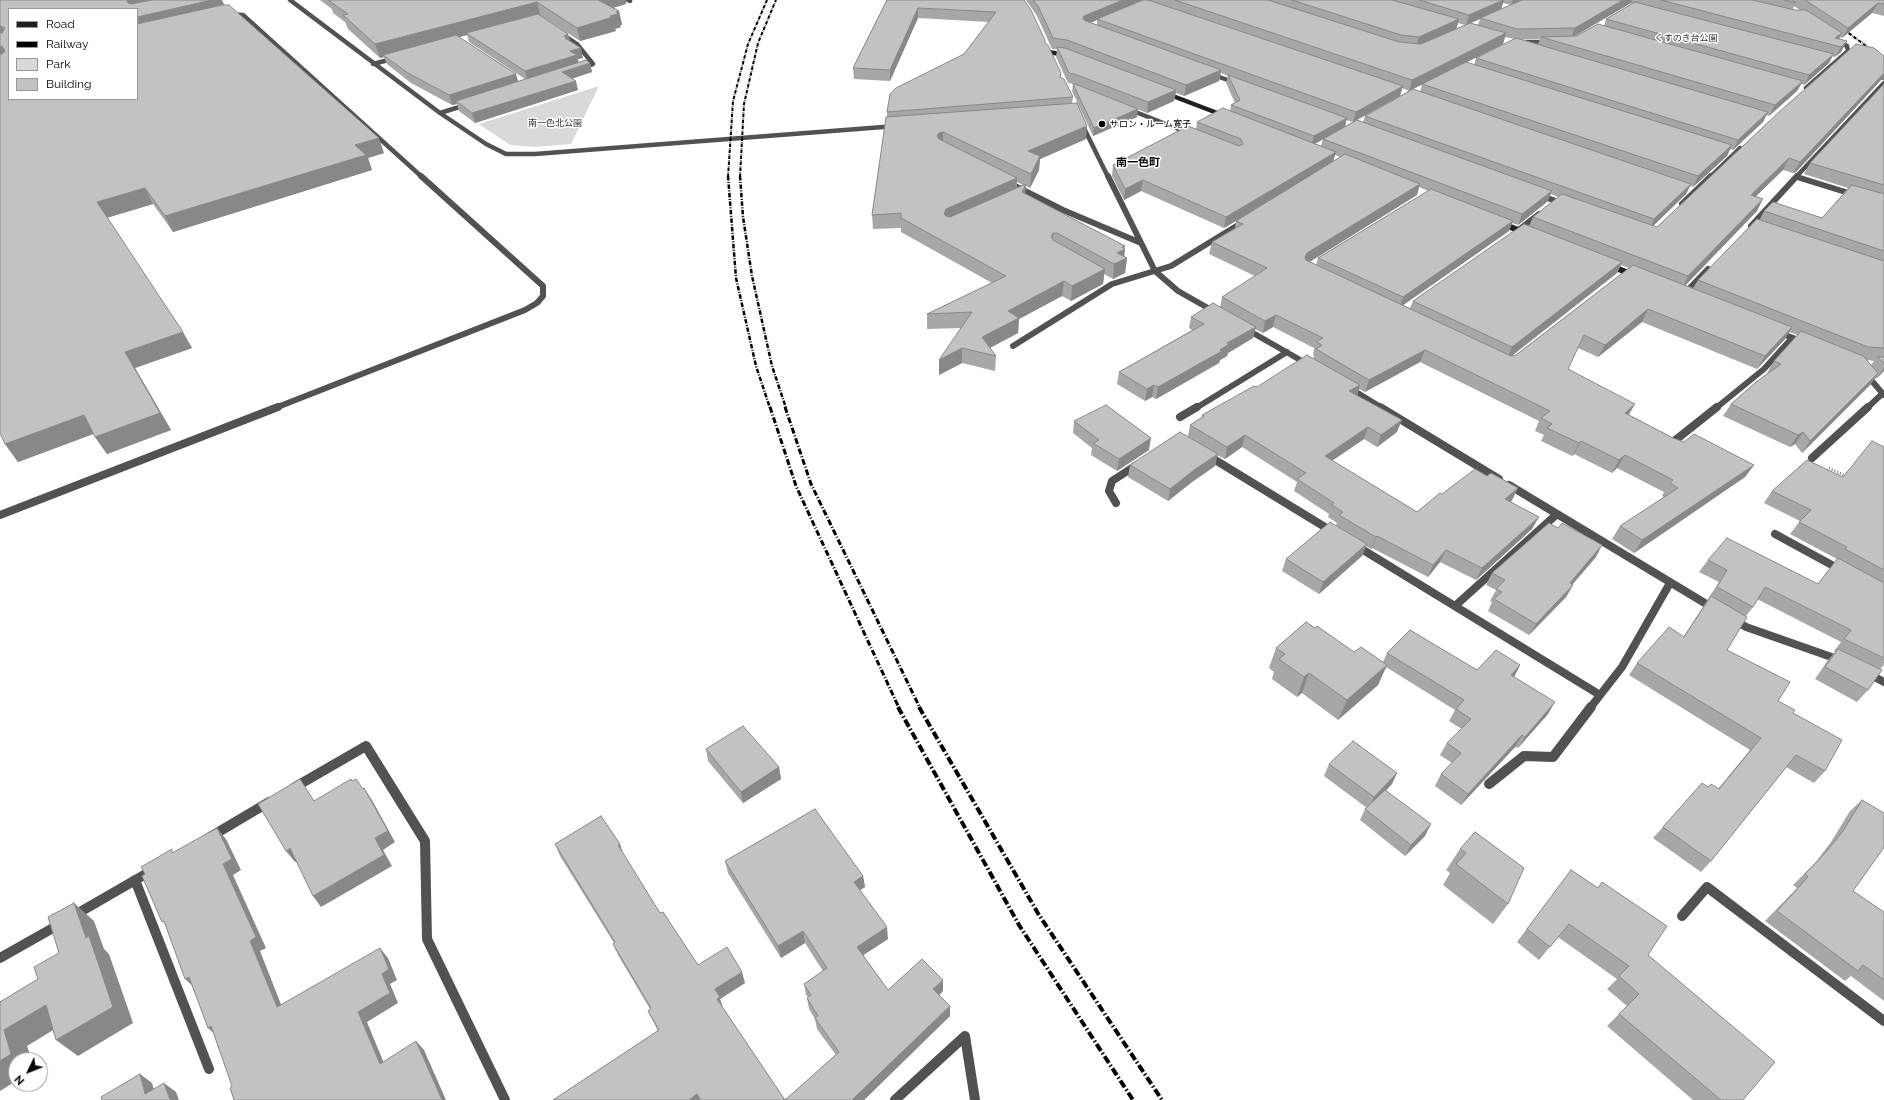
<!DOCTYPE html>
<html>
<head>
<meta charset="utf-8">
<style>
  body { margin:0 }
  #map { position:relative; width:1884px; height:1100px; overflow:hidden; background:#fff; font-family:Raleway,sans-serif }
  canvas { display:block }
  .legend { position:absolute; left:8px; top:8px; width:130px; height:92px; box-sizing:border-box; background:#fff; border:1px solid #999; margin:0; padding:5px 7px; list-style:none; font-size:12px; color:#000 }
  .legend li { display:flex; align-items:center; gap:8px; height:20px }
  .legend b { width:20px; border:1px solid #999 }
  .north { position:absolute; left:8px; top:1052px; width:40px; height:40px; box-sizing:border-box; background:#fff; border:1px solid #999; border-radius:50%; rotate:227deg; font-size:11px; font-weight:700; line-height:16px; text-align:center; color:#000 }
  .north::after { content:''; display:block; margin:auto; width:14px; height:18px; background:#000; clip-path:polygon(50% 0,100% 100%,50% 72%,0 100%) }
</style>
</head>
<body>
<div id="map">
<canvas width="1884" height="1100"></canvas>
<ul class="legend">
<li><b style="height:5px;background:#1f1f1f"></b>Road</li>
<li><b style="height:5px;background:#000"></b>Railway</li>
<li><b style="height:11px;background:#d9d9d9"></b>Park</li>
<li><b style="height:11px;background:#c2c2c2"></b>Building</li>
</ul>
<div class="north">N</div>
</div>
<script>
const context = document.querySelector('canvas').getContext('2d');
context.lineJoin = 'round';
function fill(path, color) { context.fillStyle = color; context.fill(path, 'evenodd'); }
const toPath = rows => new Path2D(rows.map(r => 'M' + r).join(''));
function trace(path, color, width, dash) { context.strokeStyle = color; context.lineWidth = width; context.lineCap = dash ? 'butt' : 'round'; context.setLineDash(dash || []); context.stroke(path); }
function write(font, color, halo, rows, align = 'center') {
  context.font = font + ' Raleway,"Noto Sans JP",sans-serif'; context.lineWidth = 3; context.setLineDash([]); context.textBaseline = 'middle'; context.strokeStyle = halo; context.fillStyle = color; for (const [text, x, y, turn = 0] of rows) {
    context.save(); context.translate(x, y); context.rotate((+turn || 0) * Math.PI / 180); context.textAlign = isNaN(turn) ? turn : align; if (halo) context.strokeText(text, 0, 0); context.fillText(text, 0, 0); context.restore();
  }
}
const green = toPath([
  [599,86,571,144,535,147,510,145,479,124]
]);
const path = toPath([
  [1829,468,1846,476]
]);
const laneFar2 = toPath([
  [229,14,243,15,422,177]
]);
const laneFar1 = toPath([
  [275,408,525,310,537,303,543,296,543,286,421,176]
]);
const lane = toPath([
  [0,515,278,407]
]);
const streetFar3 = toPath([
  [290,0,440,113,486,144,506,154,535,154,896,126],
  [628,0,630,1],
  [562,34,577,44,593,64,581,68],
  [1521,42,1549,42],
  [373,64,396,58],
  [1211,74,1236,83],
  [1806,88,1848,51,1847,46,1836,39],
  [1128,109,1191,134],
  [440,113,469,104],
  [1083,126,1108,177],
  [1710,177,1740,148],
  [1796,177,1884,83]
]);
const streetFar2 = toPath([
  [1108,176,1155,271,1178,291,1215,312],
  [1797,177,1855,195],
  [1007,182,1063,210,1141,243],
  [1539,195,1564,204],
  [1682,204,1711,176],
  [1751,226,1797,176],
  [1517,231,1539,214],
  [1684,294,1708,269],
  [1246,329,1309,365],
  [1777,332,1804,342],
  [1013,346,1112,284,1171,266,1243,222],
  [1866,374,1884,395],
  [1348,387,1382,408],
  [1196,408,1287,352],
  [1716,408,1764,369,1792,338],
  [1867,408,1882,394]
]);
const streetFar1 = toPath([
  [1380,407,1499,479],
  [1180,417,1197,407],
  [1668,446,1717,407],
  [1207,455,1333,532],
  [1812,458,1868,407],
  [1509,485,1713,608],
  [1116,503,1109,491,1112,481,1138,464],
  [1775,534,1841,570],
  [1355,545,1600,695],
  [1455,606,1557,514],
  [1734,620,1746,627,1840,660],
  [1867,673,1884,682],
  [1590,708,1622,667,1670,583]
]);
const street = toPath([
  [1489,784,1524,756,1553,757,1591,707],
  [295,787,366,746,425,841,427,939,505,1100],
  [210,837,269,802],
  [135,880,209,1069],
  [73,916,151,871],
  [1682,916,1707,887,1884,1021],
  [0,958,60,924],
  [895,1100,965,1036,975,1100]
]);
const secondaryFar1 = toPath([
  [1048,52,1067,55],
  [1165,93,1225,116]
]);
const secondary = toPath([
  [1501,223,1525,233],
  [1609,265,1633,275]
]);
const railFar3 = toPath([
  [1839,26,1884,59],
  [728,177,733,101,748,44,767,0],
  [740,177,744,104,758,43,776,0]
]);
const railFar2 = toPath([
  [728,176,736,278,756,366,770,408],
  [740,176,743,217,752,276,772,366,786,408]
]);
const railFar1 = toPath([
  [770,407,796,486,899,708],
  [785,407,811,484,920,708]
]);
const rail = toPath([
  [898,707,1019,925,1133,1100],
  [919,707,1039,915,1162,1100]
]);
const wall = toPath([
  [0,0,222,0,224,5,384,153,368,158,372,170,173,232,153,204,107,218,192,348,135,368,171,430,107,454,93,434,18,462,5,444],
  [320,0,626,0,626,4,613,8,619,11,622,25,620,25,621,27,615,29,616,31,580,41,541,16,568,34,570,41,583,58,578,59,578,63,590,63,592,72,572,79,578,90,475,123,459,111,457,104,452,105,411,83,387,64,384,57,380,58,348,29,345,22,333,13,332,9],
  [467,35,469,42,525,79,518,82,459,37],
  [887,0,1024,0,1045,43,1061,77,1073,97,1072,103,1086,139,1040,159,1039,170,1030,188,1026,186,1025,194,1124,248,1124,257,1127,258,1125,273,1113,279,1104,274,1103,284,1071,301,1062,296,1019,319,1018,333,990,348,996,356,995,371,962,363,939,375,961,328,927,329,927,314,992,283,901,232,901,228,873,229,872,215,887,117,887,112,964,54,989,22,918,18,890,81,854,79,853,68],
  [1017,182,1023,185,1017,188],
  [1026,0,1884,0,1884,16,1872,13,1842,38,1840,37,1838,39,1847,41,1841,52,1835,57,1832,56,1829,63,1804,85,1801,84,1797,91,1769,116,1766,115,1763,122,1733,150,1730,149,1727,156,1693,187,1690,186,1686,194,1653,226,1657,227,1881,80,1796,172,1793,173,1783,170,1755,197,1757,211,1685,285,1693,288,1698,280,1760,219,1764,211,1822,218,1848,188,1804,174,1810,163,1884,84,1884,371,1876,379,1875,378,1870,385,1802,453,1795,444,1790,447,1723,416,1731,404,1768,373,1767,373,1774,361,1798,335,1789,332,1785,339,1757,369,1642,322,1598,357,1578,348,1568,369,1629,415,1673,438,1684,442,1754,465,1745,477,1634,553,1612,539,1620,526,1664,497,1662,496,1664,492,1617,468,1612,473,1574,454,1572,456,1541,441,1544,435,1535,431,1539,421,1420,362,1365,392,1359,389,1357,396,1397,432,1377,447,1364,439,1332,461,1417,512,1442,494,1487,476,1518,488,1511,502,1532,529,1476,580,1440,562,1428,577,1372,548,1371,549,1366,546,1362,556,1319,594,1282,571,1286,559,1336,525,1337,523,1328,517,1329,514,1294,491,1297,482,1242,447,1225,459,1217,455,1215,466,1192,482,1168,501,1128,477,1130,465,1188,436,1190,425,1202,418,1202,415,1313,359,1314,355,1313,355,1314,348,1273,327,1263,333,1255,329,1253,338,1228,353,1227,356,1220,360,1219,363,1156,399,1152,397,1145,401,1117,384,1119,372,1192,330,1189,328,1191,317,1220,307,1222,297,1255,276,1209,254,1212,242,1235,228,1236,221,1243,217,1224,228,1141,191,1124,200,1112,176,1113,165,1196,129,1197,122,1230,111,1231,105,1235,103,1226,83,1228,76,1221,73,1219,81,1184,96,1176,93,1174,101,1147,113,1075,84,1137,117,1093,136,1072,91,1073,84,1074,84,1068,83,1056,57,1057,49,1052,49,1037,16],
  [1503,3,1511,5,1501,9],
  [1631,3,1632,4,1606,19,1604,26,1575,36],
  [1794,6,1800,10,1793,10],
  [1480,19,1478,25,1471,23],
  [1097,20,1097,25,1090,23,1093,22],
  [1458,23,1465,25,1456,29],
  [1505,37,1514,39,1476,58,1474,65,1422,84,1420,92,1365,116,1363,122,1357,120,1400,96,1402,88,1409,91,1503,44],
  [1521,39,1540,39,1538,44],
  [1346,120,1353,122,1345,127],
  [1323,139,1321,146,1315,144],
  [1335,155,1340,157,1333,161],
  [1419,187,1428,191,1318,258,1316,265,1310,262,1417,195],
  [1551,194,1558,197,1533,217,1529,226,1413,301,1410,308,1403,305,1509,231,1512,223,1518,225,1547,202],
  [1621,265,1629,268,1516,355,1512,356,1617,273],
  [1867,360,1874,361,1871,365],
  [1074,421,1149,450,1117,471,1091,455,1092,448,1073,433],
  [1884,447,1884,665,1880,669,1868,690,1857,702,1815,679,1828,660,1835,652,1834,651,1841,642,1757,599,1753,607,1746,616,1727,650,1778,701,1793,713,1825,771,1814,783,1786,767,1711,861,1701,872,1653,838,1663,827,1708,787,1718,789,1750,750,1629,675,1637,663,1684,636,1719,582,1699,572,1708,560,1818,584,1837,559,1790,534,1800,521,1764,503,1772,491,1843,477],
  [1596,557,1572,585,1573,585,1566,597,1529,635,1488,611,1492,602,1490,601,1496,590,1486,585,1492,573],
  [1315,628,1354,652,1383,662,1387,653,1477,670,1520,665,1514,677,1548,714,1518,748,1515,747,1461,805,1435,786,1441,774,1452,763,1440,755,1447,743,1462,729,1449,721,1455,710,1386,667,1378,685,1338,720,1302,693,1297,697,1272,679,1274,672,1269,668,1276,648],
  [706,749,779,767,781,779,743,803,708,761],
  [1329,764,1392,784,1386,790,1425,836,1405,856,1360,820,1365,809,1367,808,1324,776],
  [1862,800,1853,891,1884,912,1884,1001,1851,976,1845,981,1765,921,1797,888,1793,885,1815,863,1831,842,1850,811],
  [1475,832,1508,904,1493,924,1443,885,1450,873,1446,870,1460,849],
  [555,844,624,855,660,913,698,965,745,983,720,999,723,1008,785,1100,553,1100,658,1031,648,1011,650,1009,618,955,613,944,614,943,560,856],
  [725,861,863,876,865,887,860,890,888,939,863,955,888,990,943,991,939,995,950,1006,950,1016,864,1100,785,1100,836,1055,817,1029,815,1019,809,1009,807,998,808,997,806,995,804,984,823,971,805,943,781,958,728,873],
  [1571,870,1598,888,1602,882,1648,955,1743,1100,1693,1100,1607,1026,1627,1006,1607,989,1617,979,1558,937,1539,960,1517,942]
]);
const shadedWall = toPath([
  [127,0,185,0,137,10,128,3],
  [212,0,222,0,227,11,137,32,137,17],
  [596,0,626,0,626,4,598,12],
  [1123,0,1145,0,1097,19,1097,20,1083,26,1084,16],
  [1504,0,1501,10,1480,18,1480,19,1466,25,1469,15],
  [1513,0,1523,0,1511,5],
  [1623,0,1632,0,1631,3,1571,38,1575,28],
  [537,2,540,15,466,33,467,35,386,57,383,55,384,57,380,58,375,44],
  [1878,3,1872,13,1842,38,1848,28],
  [918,8,918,18,890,81,890,70],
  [619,11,622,25,620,25,621,27,615,29,616,31,580,41,577,28,610,16,616,12],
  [1459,19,1456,30,1416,47,1419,37],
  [0,26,1,26,9,39,0,41],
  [1506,33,1503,44,1409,91,1412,80],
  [1842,33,1836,43,1835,38],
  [568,34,571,44,570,47,564,36],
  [1847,41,1841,52,1835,57,1841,47],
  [2,46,9,59,0,62,0,47],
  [581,48,583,58,578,59,579,65,528,81,525,71,570,51],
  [1834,54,1829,63,1804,85,1809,75],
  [590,63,592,72,564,81,562,72],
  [1221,70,1219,81,1184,96,1186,85],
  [1884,73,1884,80,1881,80,1796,172,1793,173,1800,162],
  [516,74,519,84,456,101,457,104,452,105,449,95],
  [576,81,578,90,475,123,472,113],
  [1803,81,1797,91,1769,116,1775,105],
  [1403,86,1400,96,1353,122,1356,112],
  [1176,90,1174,101,1147,113,1148,102],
  [1138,109,1137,117,1093,136,1094,128],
  [1768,112,1763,122,1733,150,1738,140],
  [1347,118,1345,127,1311,146,1314,136],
  [1087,126,1086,139,1040,159,1039,170,1030,188,1031,174,1028,151],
  [943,132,943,146,937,136,939,133],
  [379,138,384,153,368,158,372,170,173,232,165,216,355,145],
  [1732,145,1727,156,1693,187,1698,176],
  [1336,152,1333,162,1224,228,1226,217],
  [1789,158,1783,170,1745,207,1751,195],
  [1017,178,1016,192,946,223,944,214,946,209],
  [1143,180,1141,191,1124,200,1125,189],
  [1026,184,1025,198,1022,192],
  [1420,184,1417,195,1304,265,1305,257,1307,253],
  [1691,184,1686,194,1649,230,1654,219],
  [145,188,153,204,106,218,97,202],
  [1552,191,1547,202,1518,225,1522,214],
  [1763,199,1757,211,1682,289,1688,276],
  [1513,221,1509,231,1399,308,1403,297],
  [1053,233,1052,247,1051,236],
  [1125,246,1124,249,1125,249,1124,260,1127,258,1125,273,1113,279,1114,264,1117,253,1122,247],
  [1622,262,1617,273,1507,359,1512,347],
  [1105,269,1103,284,1071,301,1072,286],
  [1064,281,1062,296,1019,319,1018,333,982,352,982,337,1008,311],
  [1648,309,1642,322,1598,357,1605,345],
  [1276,315,1273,327,1263,333,1265,321],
  [1256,327,1253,338,1228,353,1227,356,1220,360,1219,363,1156,399,1158,387,1220,350,1227,343],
  [1792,327,1785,339,1757,369,1765,356],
  [183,332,192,348,135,368,171,430,107,454,95,437,125,352],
  [962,348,962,363,939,375,939,360],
  [1425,350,1420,362,1365,392,1369,380],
  [1884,368,1884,371,1876,379],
  [1878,373,1870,385,1802,453,1810,441],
  [1154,385,1152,397,1145,401,1147,389],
  [1360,385,1356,397,1349,391],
  [1635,404,1628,416,1625,413],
  [84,415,96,433,18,462,5,444],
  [1402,420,1397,432,1377,447,1381,435],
  [1368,427,1364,439,1321,468,1325,456],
  [1803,432,1795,444,1790,447,1798,435],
  [1245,435,1242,447,1225,459,1227,447],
  [1151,438,1149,450,1117,471,1119,459],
  [1581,441,1574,454,1572,456,1579,443],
  [1218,454,1215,466,1192,482,1168,501,1170,489,1194,470],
  [1625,455,1617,468,1612,473,1619,460],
  [1754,465,1745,477,1634,553,1642,540],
  [1518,488,1512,500,1500,511,1505,499],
  [1539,517,1532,529,1476,580,1482,568],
  [1377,536,1372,548,1371,549,1376,537],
  [1367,544,1362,556,1319,594,1323,582],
  [1602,545,1596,557,1563,595,1570,583],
  [1446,550,1440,562,1428,577,1433,565],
  [1573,585,1566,597,1529,635,1536,624],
  [1387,665,1378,685,1338,720,1347,700],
  [1520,665,1514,677,1511,675],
  [1309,673,1302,693,1297,697,1304,677],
  [1555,702,1548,714,1518,748,1525,737],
  [1522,735,1515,747,1461,805,1468,794],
  [779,767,781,779,743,803,741,792],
  [1397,773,1392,784,1368,809,1374,797],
  [364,788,372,800,395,842,383,850,392,866,321,907,313,896,375,838],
  [1431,824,1425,836,1405,856,1411,845],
  [217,828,226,839,241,870,233,875,266,948,260,951,286,1017,277,1007,250,941,223,864],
  [620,844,624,856,618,845],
  [290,848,299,860,295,862,286,851],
  [863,876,865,887,855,893,854,882],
  [74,903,94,921,104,949,109,954,133,1023,78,1056,56,1040,86,938],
  [887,927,888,939,859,958,857,947],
  [803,931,805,943,781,958,778,946],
  [380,948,388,958,397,980,390,984,398,1003,367,1022,388,1073,380,1064,358,1012],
  [742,972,745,983,720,999,723,1008,717,999,715,989],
  [189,977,196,989,185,979],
  [943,980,943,991,934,1000,933,989],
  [0,1001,46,1005,68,1021,27,1046,32,1060,16,1060,16,1081,0,1091],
  [950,1006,950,1016,864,1100,852,1100],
  [211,1026,219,1038,208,1028],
  [416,1041,424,1050,446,1100,442,1100],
  [140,1074,152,1083,157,1100,145,1094],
  [164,1083,176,1092,179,1100,170,1100],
  [697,1094,700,1100,689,1100]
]);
const building = toPath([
  [0,0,127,0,128,3,131,4,152,0,212,0,137,17,137,9,9,9,9,99,137,99,137,24,222,5,229,5,379,138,355,145,366,155,165,216,145,188,97,202,183,332,125,352,160,413,95,437,84,415,5,444,0,433,0,54,2,54,5,51,2,46,0,47,0,33,2,33,5,28,1,26,0,26,0,0],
  [328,0,598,0,619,11,616,12,618,14,610,16,613,17,577,28,537,2,375,44,343,15,348,14,328,0],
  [887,0,1024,0,1031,10,1045,40,1045,43,1048,45,1061,73,1060,77,1064,79,1073,97,887,112,890,94,896,88,964,54,996,12,918,8,890,70,853,68,887,0],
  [1033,0,1123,0,1084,16,1083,19,1086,21,1221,70,1186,85,1067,40,1053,38,1038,6,1033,0],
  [1143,0,1148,0,1403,86,1356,112,1097,19,1143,0],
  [1175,0,1268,0,1399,42,1421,44,1470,23,1506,33,1412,80,1175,0],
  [1292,0,1392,0,1459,19,1419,37,1401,35,1292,0],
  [1419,0,1503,0,1469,15,1419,0],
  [1522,0,1623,0,1575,28,1517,29,1480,18,1522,0],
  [1661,0,1752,0,1795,10,1806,10,1842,33,1835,38,1847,41,1841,47,1661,0],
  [1784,0,1792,0,1796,3,1784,0],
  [1805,0,1884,0,1884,4,1878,3,1848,28,1805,0],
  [1635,2,1834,54,1809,75,1606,19,1635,2],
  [538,14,568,34,564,36,568,38,565,38,581,48,570,51,577,55,525,71,466,33,538,14],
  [1598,24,1803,81,1775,105,1541,37,1576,36,1598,24],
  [456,35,516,74,449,95,408,73,383,55,456,35],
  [1516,38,1768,112,1738,140,1476,58,1516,38],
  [1856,44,1874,48,1884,56,1884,73,1802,160,1800,162,1789,158,1751,195,1763,199,1688,276,1533,217,1562,194,1657,227,1779,112,1856,44],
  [1057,47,1065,48,1176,90,1148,102,1077,75,1069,73,1057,47],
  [586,60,590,63,562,72,576,81,472,113,456,101,586,60],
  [1466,62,1732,145,1698,176,1422,84,1466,62],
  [1228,75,1347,118,1314,136,1231,105,1240,100,1228,75],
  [1073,84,1075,84,1138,109,1094,128,1073,84],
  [1884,84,1884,185,1810,163,1884,84],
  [1413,89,1691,184,1654,219,1365,116,1413,89],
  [1077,103,1087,126,1028,151,1040,156,1031,174,943,132,939,133,937,136,939,139,1017,178,946,209,944,214,946,216,950,217,1026,184,1022,192,1125,246,1122,247,1125,249,1117,253,1127,258,1114,264,1057,233,1053,233,1051,236,1053,240,1105,269,1072,286,1064,281,1008,311,1019,318,982,337,996,356,962,348,939,360,972,312,927,314,1006,276,901,218,901,213,872,215,886,117,1077,103],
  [1223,108,1336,152,1226,217,1143,180,1125,189,1113,165,1188,126,1239,146,1243,144,1241,139,1197,122,1223,108],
  [1357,120,1552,191,1522,214,1323,139,1357,120],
  [1345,154,1420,184,1307,253,1305,257,1306,260,1511,356,1516,355,1633,265,1792,327,1765,356,1648,309,1605,345,1584,335,1568,369,1635,404,1625,413,1673,438,1684,442,1694,434,1754,465,1642,540,1620,526,1678,488,1670,483,1673,480,1625,455,1619,460,1581,441,1579,443,1547,428,1552,424,1541,418,1550,411,1425,350,1369,380,1316,349,1322,345,1316,342,1323,338,1276,315,1265,321,1222,297,1267,268,1212,242,1243,224,1236,221,1345,154],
  [1852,185,1884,194,1884,251,1764,211,1773,202,1822,218,1852,185],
  [1431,189,1513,221,1403,297,1318,258,1431,189],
  [1757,219,1884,261,1884,348,1868,347,1698,280,1757,219],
  [1524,224,1622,262,1512,347,1413,301,1524,224],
  [1213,303,1256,327,1227,343,1229,344,1220,350,1222,351,1158,387,1154,385,1147,389,1119,372,1204,324,1191,317,1213,303],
  [1801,331,1863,356,1878,373,1810,441,1803,432,1798,435,1731,404,1756,382,1781,364,1774,361,1801,331],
  [1307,355,1360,385,1349,391,1402,420,1381,435,1368,427,1325,456,1417,512,1440,493,1442,494,1475,469,1487,476,1491,473,1518,488,1505,499,1539,517,1482,568,1446,550,1433,565,1377,536,1376,537,1339,515,1343,512,1332,505,1334,503,1297,479,1306,473,1245,435,1227,447,1190,425,1204,416,1202,415,1254,386,1257,387,1307,355],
  [1878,357,1884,357,1884,364,1878,357],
  [1106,405,1151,438,1119,459,1093,443,1099,440,1074,421,1106,405],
  [1180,432,1218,454,1194,470,1170,489,1130,465,1180,432],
  [1872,441,1884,447,1884,570,1845,549,1847,547,1799,522,1811,510,1772,491,1807,460,1843,477,1872,441],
  [1330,522,1367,544,1323,582,1286,559,1330,522],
  [1549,523,1558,528,1562,523,1602,545,1570,583,1573,585,1536,624,1494,599,1502,592,1496,589,1505,580,1492,573,1549,523],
  [1727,538,1818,584,1838,558,1884,583,1884,658,1844,639,1851,630,1765,587,1753,607,1717,587,1727,570,1708,560,1727,538],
  [1711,596,1747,617,1727,650,1790,682,1778,701,1795,710,1793,713,1842,740,1825,771,1796,755,1711,861,1663,827,1702,783,1708,787,1711,784,1719,789,1761,738,1637,663,1669,627,1684,637,1711,596],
  [1306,622,1315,628,1317,626,1354,652,1361,647,1387,665,1347,700,1309,673,1304,677,1279,659,1285,654,1276,648,1306,622],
  [1410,630,1477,670,1496,650,1520,665,1511,675,1555,702,1525,737,1522,735,1468,794,1441,774,1461,753,1447,743,1471,719,1456,709,1464,700,1387,653,1410,630],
  [1838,649,1882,670,1868,690,1825,667,1838,649],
  [743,726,779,767,741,792,706,749,743,726],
  [1353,741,1397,773,1374,797,1329,764,1353,741],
  [300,779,314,801,351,779,352,781,356,779,363,789,364,788,388,831,375,838,384,855,313,896,290,848,286,851,258,804,300,779],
  [1385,790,1431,824,1411,845,1365,809,1385,790],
  [1862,800,1884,813,1884,847,1880,853,1853,891,1884,912,1884,980,1863,965,1858,971,1777,911,1808,877,1805,874,1827,851,1843,831,1862,800],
  [815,809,863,876,854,882,887,927,857,947,888,990,922,959,943,980,933,989,950,1006,852,1100,785,1100,839,1052,815,1018,818,1016,807,998,811,995,804,984,827,968,803,931,778,946,725,861,815,809],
  [601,816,620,844,618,845,660,913,663,912,698,965,727,947,742,972,715,989,720,997,717,999,785,1100,701,1100,697,1094,689,1100,553,1100,659,1030,648,1011,651,1008,613,944,615,942,555,844,601,816],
  [217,828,232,859,223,864,256,937,250,941,277,1007,380,948,389,969,382,974,390,993,358,1012,380,1064,416,1041,442,1100,234,1100,230,1088,232,1086,211,1026,208,1028,189,977,185,979,164,921,162,922,142,876,145,874,141,867,172,849,172,853,217,828],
  [1475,832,1524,868,1508,904,1456,864,1466,853,1460,849,1475,832],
  [1571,870,1598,888,1602,882,1667,926,1648,955,1775,1062,1743,1100,1721,1100,1619,1014,1639,994,1619,976,1629,966,1569,924,1550,947,1527,929,1571,870],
  [74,903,86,938,89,936,113,1007,56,1040,46,1005,4,1030,11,1054,0,1061,0,1002,38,979,34,967,59,953,48,917,74,903],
  [140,1074,145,1094,164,1083,170,1100,102,1100,101,1097,140,1074]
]);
const markers = [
  [1102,124,4,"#000"]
];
const farParknames = [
  ["くすのき台公園",1686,38],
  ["南一色北公園",555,123]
];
const farPoinames = [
  ["サロン・ルーム寛子",1110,124]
];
const farQuarternames = [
  ["南一色町",1138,163]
];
fill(green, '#d9d9d9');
trace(path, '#747474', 2.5, [1, 2]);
trace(laneFar2, '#525252', 4.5);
trace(laneFar1, '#525252', 6);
trace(lane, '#525252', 8);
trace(streetFar3, '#525252', 4.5);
trace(streetFar2, '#525252', 6);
trace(streetFar1, '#525252', 8);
trace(street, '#525252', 10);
trace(secondaryFar1, '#1f1f1f', 4.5);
trace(secondary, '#1f1f1f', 6);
trace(railFar3, '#000', 2, [3.5, 1, 0.5, 1]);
trace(railFar2, '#000', 2.5, [4.5, 1.5, 1, 1.5]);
trace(railFar1, '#000', 3, [6, 2, 1, 2]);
trace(rail, '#000', 4, [8, 2.5, 1.5, 2.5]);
fill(wall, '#a7a7a7');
fill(shadedWall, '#888');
fill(building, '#c2c2c2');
trace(building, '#888', 1);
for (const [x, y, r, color] of markers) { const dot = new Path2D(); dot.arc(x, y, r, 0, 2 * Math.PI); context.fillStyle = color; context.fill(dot); trace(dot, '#fff', 1.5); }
write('9px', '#303030', '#fff', farParknames);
write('9px', '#000', '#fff', farPoinames, 'left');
write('bold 11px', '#000', '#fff', farQuarternames);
</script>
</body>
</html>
